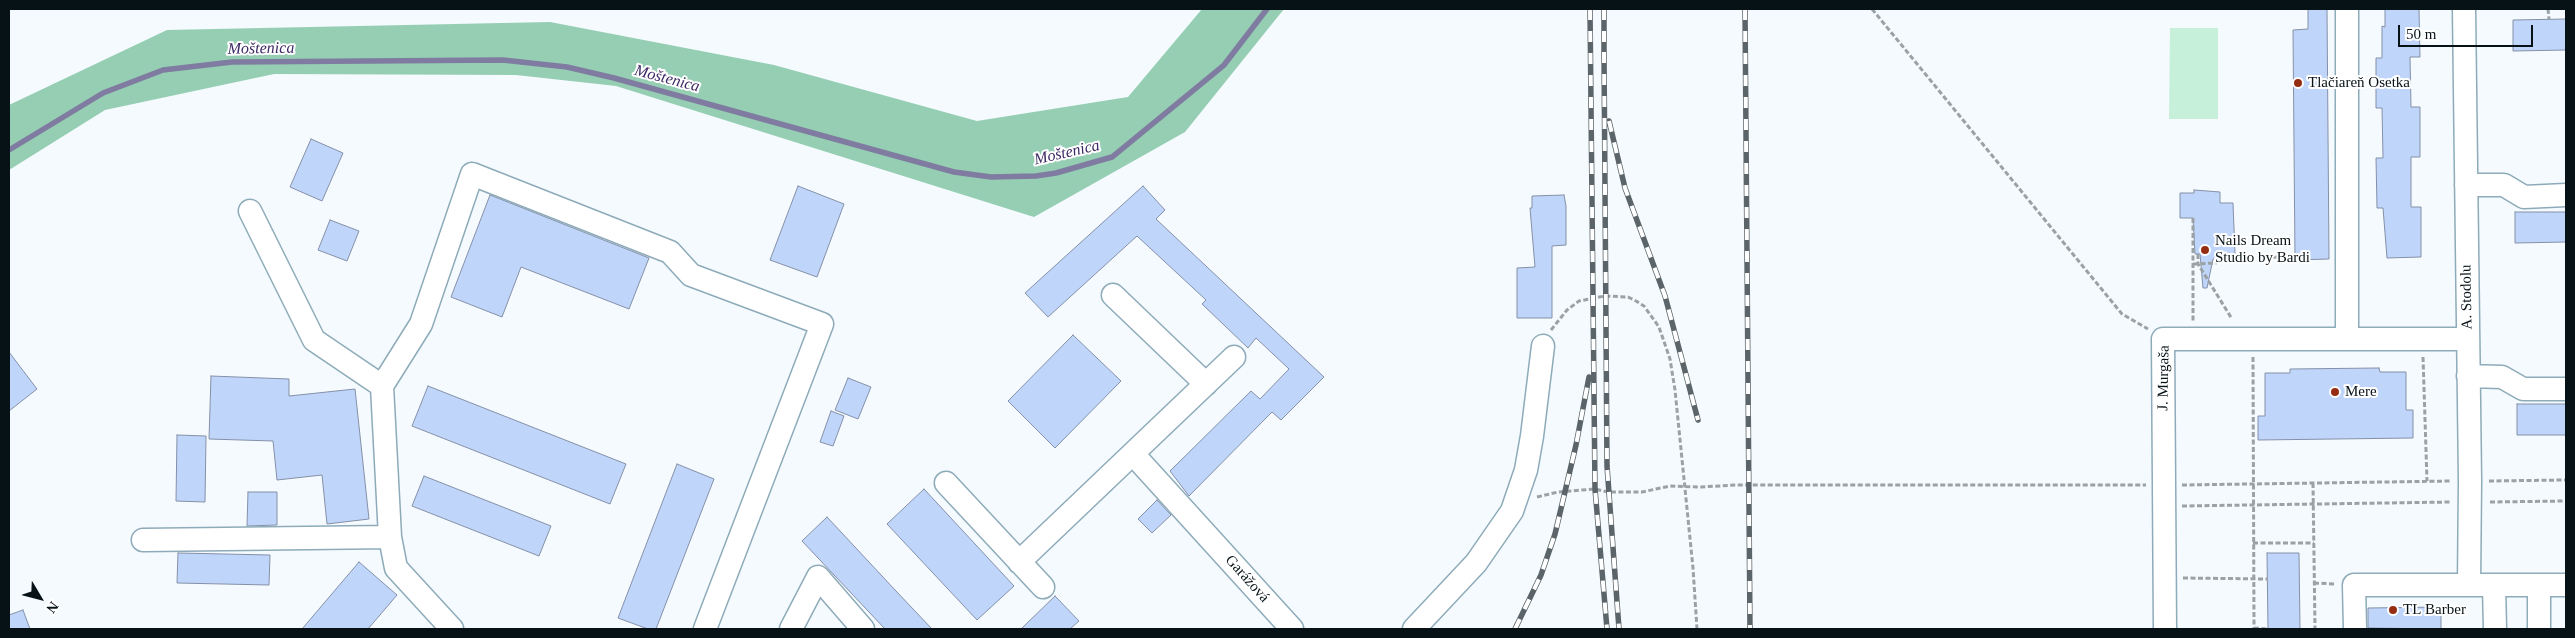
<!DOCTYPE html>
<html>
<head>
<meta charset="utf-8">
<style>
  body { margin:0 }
  #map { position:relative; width:2575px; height:638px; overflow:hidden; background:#f4fafd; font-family:Georgia,serif }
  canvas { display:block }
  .frame { position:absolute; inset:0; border:10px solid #071217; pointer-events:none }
  .north { position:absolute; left:15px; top:573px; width:50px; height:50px; -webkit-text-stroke:4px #fff; paint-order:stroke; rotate:127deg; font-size:14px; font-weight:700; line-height:20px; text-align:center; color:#071217 }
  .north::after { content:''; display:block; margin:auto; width:18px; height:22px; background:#071217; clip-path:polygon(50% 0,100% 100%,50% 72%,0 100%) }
  .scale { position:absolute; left:2398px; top:25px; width:135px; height:22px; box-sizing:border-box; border:2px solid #071217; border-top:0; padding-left:6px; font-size:15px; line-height:18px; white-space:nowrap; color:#071217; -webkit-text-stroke:4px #fff; paint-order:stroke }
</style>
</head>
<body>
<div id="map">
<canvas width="2575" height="638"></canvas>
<div class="frame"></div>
<div class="north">N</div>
<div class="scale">50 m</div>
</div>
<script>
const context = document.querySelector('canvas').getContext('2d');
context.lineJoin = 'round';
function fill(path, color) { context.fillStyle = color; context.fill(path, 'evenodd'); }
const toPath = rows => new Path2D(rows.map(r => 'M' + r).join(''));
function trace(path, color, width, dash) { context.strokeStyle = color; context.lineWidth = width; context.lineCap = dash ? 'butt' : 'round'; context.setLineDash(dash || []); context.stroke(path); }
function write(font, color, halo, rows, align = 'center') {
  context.font = font + ' Georgia,serif'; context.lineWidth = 4; context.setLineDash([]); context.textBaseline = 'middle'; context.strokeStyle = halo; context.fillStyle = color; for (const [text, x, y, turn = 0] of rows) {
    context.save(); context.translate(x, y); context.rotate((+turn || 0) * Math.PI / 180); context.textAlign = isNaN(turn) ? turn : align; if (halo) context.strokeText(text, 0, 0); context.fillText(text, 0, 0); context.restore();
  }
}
const green = toPath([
  [2170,28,2218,28,2218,119,2169,119]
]);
const forest = toPath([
  [1202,9,1284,9,1185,132,1034,217,616,86,516,75,274,74,105,110,9,170,9,105,167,30,550,22,774,65,977,121,1128,97]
]);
const stream = toPath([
  [9,150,103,93,163,70,232,62,503,60,567,67,614,78,954,172,991,177,1036,176,1056,173,1112,157,1224,65,1267,9]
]);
const building = toPath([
  [2308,9,2327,9,2329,259,2295,260,2293,30,2308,29,2308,9],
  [2385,9,2419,9,2420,57,2410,57,2411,107,2420,107,2420,157,2411,157,2411,207,2421,207,2421,257,2387,258,2383,208,2377,208,2376,158,2383,158,2382,108,2376,108,2376,58,2382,58,2382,26,2385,27,2385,9],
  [2566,19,2566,50,2513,51,2513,20,2566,19],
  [311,139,343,153,322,201,290,187,311,139],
  [798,186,844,204,817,277,770,260,798,186],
  [1143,186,1165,210,1156,219,1324,377,1281,420,1272,412,1189,496,1170,471,1251,391,1260,399,1289,369,1256,338,1248,348,1202,304,1206,300,1137,236,1048,317,1025,293,1143,186],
  [2194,190,2220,192,2220,203,2233,203,2235,254,2226,254,2226,259,2213,259,2207,288,2203,288,2200,254,2195,254,2193,218,2180,218,2180,193,2194,193,2194,190],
  [490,195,649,258,629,309,521,267,502,317,451,297,490,195],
  [1564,195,1566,206,1566,245,1552,246,1552,318,1517,318,1517,268,1535,267,1530,208,1532,208,1532,196,1564,195],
  [2515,212,2566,212,2566,242,2515,243,2515,212],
  [330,220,359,231,347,261,318,250,330,220],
  [1073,335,1121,381,1055,448,1008,401,1073,335],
  [9,352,37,389,9,411,9,352],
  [2379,368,2380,372,2406,372,2406,410,2413,410,2413,438,2258,440,2258,416,2265,416,2265,373,2290,373,2290,369,2379,368],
  [211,376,289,379,289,396,355,389,369,519,327,524,322,475,277,480,273,441,209,439,211,376],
  [848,378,871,387,858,419,835,410,848,378],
  [428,386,626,464,610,504,412,426,428,386],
  [2517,404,2566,404,2566,435,2517,435,2517,404],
  [831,411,844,416,833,446,820,442,831,411],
  [177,435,206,436,205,502,176,501,177,435],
  [677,464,714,479,656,629,648,629,618,618,677,464],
  [424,476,551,526,539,556,412,506,424,476],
  [924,489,1014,586,977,620,887,524,924,489],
  [248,492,277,492,277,525,247,526,248,492],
  [1157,500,1171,515,1152,533,1138,519,1157,500],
  [827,517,896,591,932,629,885,629,802,541,827,517],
  [178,553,270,555,269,585,177,583,178,553],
  [2267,553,2299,553,2300,629,2268,629,2267,553],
  [359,562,397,595,368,629,302,629,359,562],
  [1055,596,1079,621,1070,629,1021,629,1055,596],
  [2441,607,2441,629,2368,628,2368,608,2441,607],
  [23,610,30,629,9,629,9,615,23,610]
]);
const path = toPath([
  [1872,9,2122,314,2148,329],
  [2548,9,2549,19],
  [2193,218,2193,321],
  [2198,254,2198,264,2232,319],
  [2193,264,2216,263,2216,262,2230,261,2230,259,2280,257],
  [1551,330,1567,310,1579,301,1605,296,1628,297,1636,301,1644,306,1659,327,1670,359,1675,390,1693,568,1697,629],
  [2253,357,2254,629],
  [2423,357,2427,481],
  [2489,481,2566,480],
  [2313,483,2315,629],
  [2182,485,2451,481],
  [1537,497,1558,492,1595,489,1608,492,1642,492,1670,486,1701,487,1736,485,2146,485],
  [2490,502,2566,501],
  [2182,506,2451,502],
  [2253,543,2314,543],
  [2183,578,2268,579],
  [2314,583,2336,584],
  [2254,628,2268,629]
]);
const minor = toPath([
  [2464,9,2470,481,2469,585],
  [2466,185,2504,185,2524,197,2566,195],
  [250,211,314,340,382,386,390,537,396,568,452,629],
  [1113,295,1206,384],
  [2347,339,2347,9],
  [2468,376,2502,377,2523,389,2566,389],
  [382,386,421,324,472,174,670,252,691,275,822,324,705,629],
  [1133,454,1292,629],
  [946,483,1043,587],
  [143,540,390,537],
  [1019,562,1234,357],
  [2494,585,2495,629],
  [2539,585,2539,629],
  [791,629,818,577,863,629],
  [1414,629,1476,563,1512,511,1526,470,1532,436,1543,346],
  [2165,629,2163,339,2467,339],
  [2355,629,2354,585,2566,585]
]);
const rail = toPath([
  [1590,9,1595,489,1607,629],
  [1604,9,1604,59],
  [1745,9,1750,629],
  [1604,52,1607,466,1619,629],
  [1609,121,1625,188,1665,296,1698,420],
  [1515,629,1541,575,1555,534,1576,445,1589,377]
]);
const markers = [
  [2298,83,5,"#952d12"],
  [2205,250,5,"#952d12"],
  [2335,392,5,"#952d12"],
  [2393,610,5,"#952d12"]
];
const poiNames = [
  ["Tlačiareň Osetka",2308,83],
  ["Nails Dream",2215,241],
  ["Studio by Bardi",2215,258],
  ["Mere",2345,392],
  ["TL Barber",2403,610]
];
const streetNames = [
  ["A. Stodolu",2467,297,-91],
  ["J. Murgaša",2164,378,-89],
  ["Garážová",1247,579,48]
];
const waterNames = [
  ["Moštenica",261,49,-1],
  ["Moštenica",667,79,15],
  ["Moštenica",1067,153,-13]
];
fill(green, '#c7f0db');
fill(forest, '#95ceb3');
trace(stream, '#807ba0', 5.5);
fill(building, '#c0d5fa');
trace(building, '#8490a8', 1);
trace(minor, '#8eabb9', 25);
trace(path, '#9aa2a5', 3, [5, 2.5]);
trace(minor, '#fff', 22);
trace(rail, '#5b6468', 5.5);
trace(rail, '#fff', 4, [11]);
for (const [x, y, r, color] of markers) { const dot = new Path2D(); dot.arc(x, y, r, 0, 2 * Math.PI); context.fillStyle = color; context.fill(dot); trace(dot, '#fff', 2); }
write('15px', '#071217', '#fff', poiNames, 'left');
write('15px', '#071217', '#fff', streetNames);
write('italic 16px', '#3c2864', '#fff', waterNames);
</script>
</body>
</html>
